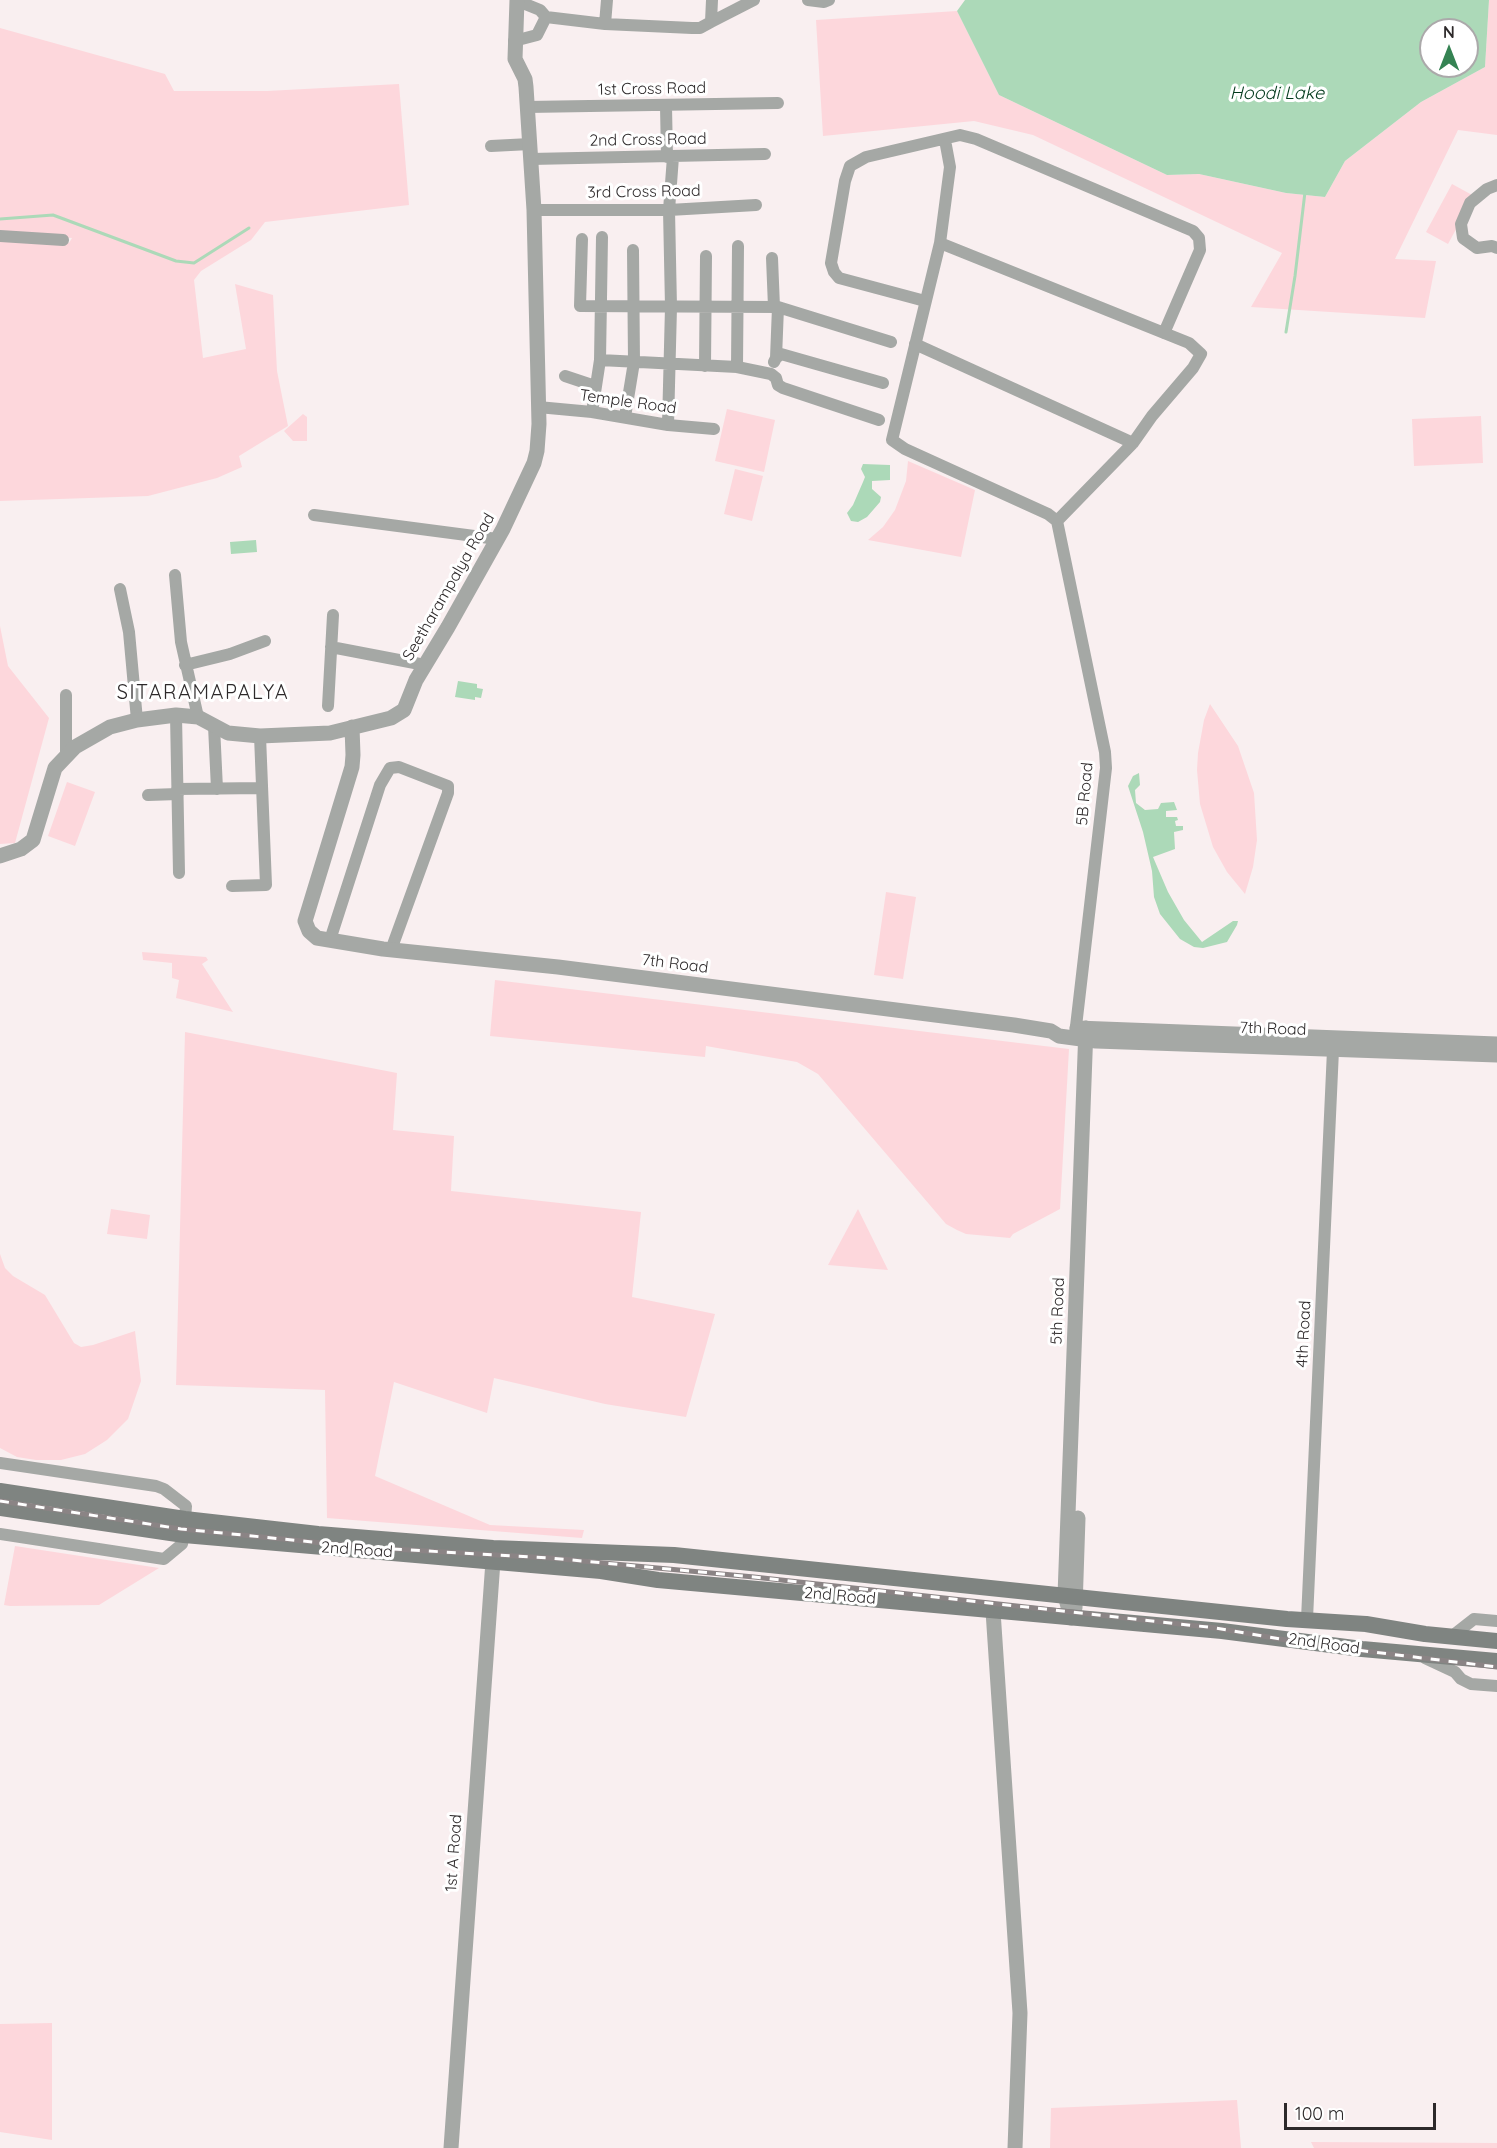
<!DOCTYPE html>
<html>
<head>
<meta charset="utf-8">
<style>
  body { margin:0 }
  #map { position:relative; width:1497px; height:2148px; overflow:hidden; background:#f9eff0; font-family:Quicksand,sans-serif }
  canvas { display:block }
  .north { position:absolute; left:1419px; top:18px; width:60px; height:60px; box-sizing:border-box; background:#fff; border:2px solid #aba9aa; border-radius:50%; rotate:0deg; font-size:16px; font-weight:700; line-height:24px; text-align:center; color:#2d292a }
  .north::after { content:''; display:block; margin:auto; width:21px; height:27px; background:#358353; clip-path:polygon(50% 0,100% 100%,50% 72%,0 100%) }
  .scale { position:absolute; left:1284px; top:2103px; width:152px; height:27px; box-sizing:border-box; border:3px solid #2d292a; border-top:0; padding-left:8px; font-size:18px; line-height:21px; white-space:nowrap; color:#2d292a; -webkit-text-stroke:4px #fff; paint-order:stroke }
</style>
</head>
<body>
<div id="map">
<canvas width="1497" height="2148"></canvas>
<div class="north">N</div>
<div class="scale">100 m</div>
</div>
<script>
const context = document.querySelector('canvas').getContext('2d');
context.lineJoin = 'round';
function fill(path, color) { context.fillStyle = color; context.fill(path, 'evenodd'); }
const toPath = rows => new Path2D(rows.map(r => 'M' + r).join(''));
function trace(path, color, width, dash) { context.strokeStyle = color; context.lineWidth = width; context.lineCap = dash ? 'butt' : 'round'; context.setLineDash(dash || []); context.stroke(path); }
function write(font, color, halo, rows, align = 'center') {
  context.font = font + ' Quicksand,sans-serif'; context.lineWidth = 6; context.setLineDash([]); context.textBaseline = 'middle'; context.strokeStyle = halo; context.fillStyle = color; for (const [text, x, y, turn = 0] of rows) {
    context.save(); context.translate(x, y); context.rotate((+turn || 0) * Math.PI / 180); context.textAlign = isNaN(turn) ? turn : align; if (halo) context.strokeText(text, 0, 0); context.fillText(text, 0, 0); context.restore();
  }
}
const green = toPath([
  [1489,0,1497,0,1497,135,1458,130,1395,259,1436,261,1425,318,1251,307,1282,253,1033,135,974,121,823,136,816,20,957,11,999,95,1167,175,1199,174,1286,193,1325,197,1345,161,1421,102,1485,67],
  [0,28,165,74,174,91,267,91,399,84,409,205,265,222,251,240,201,271,194,280,203,358,246,349,235,284,273,295,277,371,288,426,239,456,242,467,217,478,148,496,0,501,0,240,69,243,72,238,0,233],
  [1452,184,1474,196,1448,244,1426,232],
  [727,409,775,420,764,472,715,461],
  [303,414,307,417,307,441,293,441,284,431],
  [1481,416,1483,463,1414,466,1412,419],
  [908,461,975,490,961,557,868,540,883,527,895,510,906,481],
  [735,469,763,476,752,521,724,514],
  [0,626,8,666,49,718,15,843,0,844],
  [1210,704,1238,746,1254,793,1257,840,1253,867,1245,894,1227,872,1213,847,1200,804,1197,770,1198,753,1204,720],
  [67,782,95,792,75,846,48,836],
  [886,892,916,897,903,979,874,975],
  [142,952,206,957,208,960,202,964,233,1012,176,998,179,980,172,978,172,963,143,960],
  [495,980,1069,1049,1060,1209,1013,1234,1010,1238,966,1234,957,1230,946,1224,818,1074,797,1062,706,1046,705,1057,490,1036],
  [185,1032,397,1073,393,1130,454,1136,451,1191,641,1212,632,1297,715,1314,686,1417,605,1404,494,1378,487,1413,394,1382,375,1476,490,1525,584,1530,582,1538,327,1518,325,1390,176,1385],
  [111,1209,150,1215,147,1239,107,1234],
  [858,1209,888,1270,828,1265],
  [0,1254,5,1268,13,1276,45,1295,74,1343,81,1347,93,1345,135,1331,141,1381,128,1419,107,1440,85,1454,61,1460,36,1460,17,1457,0,1448],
  [15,1546,159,1568,99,1605,10,1606,4,1605],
  [52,2023,52,2140,0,2132,0,2024],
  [1237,2100,1241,2148,1050,2148,1051,2108],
  [1311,2142,1497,2143,1497,2148,1314,2148]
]);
const water = toPath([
  [965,0,1489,0,1485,67,1421,102,1345,161,1325,197,1286,193,1199,174,1167,175,999,95,957,11],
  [1431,30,1467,30,1467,66,1431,66],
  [863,464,890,465,890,480,872,481,872,489,881,497,880,502,867,517,858,522,851,521,847,513,853,505,863,482,865,477,861,469],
  [256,540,257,552,231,554,230,542],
  [458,681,477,684,477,688,483,689,481,698,475,697,475,700,455,697],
  [1139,773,1140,785,1135,790,1136,803,1145,810,1158,809,1161,803,1174,802,1177,810,1166,811,1166,817,1177,817,1178,820,1175,821,1176,826,1183,826,1183,830,1174,832,1175,849,1153,857,1168,892,1184,920,1202,942,1233,921,1238,921,1237,925,1227,942,1203,948,1194,947,1180,939,1160,914,1154,897,1152,871,1143,832,1128,786,1133,776]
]);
const stream = toPath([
  [0,219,53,215,176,261,194,263,249,228],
  [1286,332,1295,276,1305,192]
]);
const minor = toPath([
  [808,0,824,2,829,0],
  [516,4,525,4,540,10,546,17,605,24,692,28,700,28,711,22,712,0],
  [711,22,754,0],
  [605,24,607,0],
  [514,41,537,35,546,17],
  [666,106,667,157],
  [527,107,778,103],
  [945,140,950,167,940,243,892,440,905,449,1048,514,1057,521],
  [491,146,530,144],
  [531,159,765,154],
  [1497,185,1487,189,1470,203,1461,224,1463,238,1477,248,1492,246,1497,248],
  [534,210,669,210,756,205],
  [0,236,63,240],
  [582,239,580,306,778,307,891,342],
  [940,243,1189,343,1201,354,1193,368,1152,416,1133,443,1057,521],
  [772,258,774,307],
  [925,301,839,278,834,272,831,263,845,181,850,166,866,157,960,135,976,139,1193,231,1199,238,1200,250,1164,333],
  [915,344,1133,443],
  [776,358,781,354,883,383],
  [600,360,737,367,771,374,776,378,778,385,783,388,879,420],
  [774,362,776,358,778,307],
  [705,366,706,256],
  [737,367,738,246],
  [565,376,595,386],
  [538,407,592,412,668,425,714,429],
  [592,412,600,360,602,237],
  [625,417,634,362,633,250],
  [668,425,671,307,669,210,673,157],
  [314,515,497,539],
  [1057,521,1105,752,1106,768,1075,1035],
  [175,575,181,642,198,717],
  [120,589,129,632,137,720],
  [331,647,425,665],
  [185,665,230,654,265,641],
  [66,695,66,755],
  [328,706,333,615],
  [176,715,179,873],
  [214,726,217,789],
  [177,789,261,788],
  [148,795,178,794],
  [232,886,266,885,260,736],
  [330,940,380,785,390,768,399,767,448,786,448,793,391,950],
  [0,1463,156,1486,164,1489,186,1506,185,1519],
  [0,1534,164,1559,182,1544,184,1535],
  [1307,1619,1333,1050],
  [1451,1637,1474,1619,1497,1621],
  [1425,1658,1455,1672,1461,1679,1471,1684,1497,1686]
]);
const tertiary = toPath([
  [352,727,353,755,352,767,305,921,309,931,317,938,383,949,558,967,1014,1025,1051,1031,1059,1036,1096,1041,1497,1055],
  [0,856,21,849,33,840,55,768,75,747,110,727,137,720,176,715,198,717,228,733,260,736,330,733,391,718,404,710,416,680,448,627,503,529,534,463,537,451,539,424,534,210,526,87,525,79,515,59,517,0],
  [1077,1028,1497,1044],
  [1075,1608,1078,1518],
  [993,1611,1020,2013,1015,2148],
  [1071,1618,1065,1595,1086,1028],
  [451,2148,493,1561]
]);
const secondary = toPath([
  [0,1491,185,1519,318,1534,493,1548,674,1555,1287,1619,1366,1624,1425,1634,1497,1641],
  [0,1508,184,1535,601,1571,658,1580,1222,1631,1362,1649,1497,1661]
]);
const rail = toPath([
  [0,1501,181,1529,374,1548,550,1558,754,1577,1216,1628,1315,1645,1497,1667]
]);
const streetNames = [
  ["1st Cross Road",652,89,-1],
  ["2nd Cross Road",648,140,-1],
  ["3rd Cross Road",644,192,-1],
  ["Temple Road",628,402,8],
  ["Seetharampalya Road",449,587,-60],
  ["5B Road",1085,794,-85],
  ["7th Road",675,964,7],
  ["7th Road",1273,1029,2],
  ["5th Road",1058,1311,-88],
  ["4th Road",1304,1334,-87],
  ["2nd Road",357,1550,4],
  ["2nd Road",840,1596,5],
  ["2nd Road",1324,1644,8],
  ["1st A Road",454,1853,-86]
];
const waterNames = [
  ["Hoodi Lake",1277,94]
];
const quarterNames = [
  ["SITARAMAPALYA",203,693]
];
fill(green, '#fdd7dc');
fill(water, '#acd9b8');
trace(stream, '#acd9b8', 3);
trace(minor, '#a5a8a5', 12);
trace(tertiary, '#a5a8a5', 15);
trace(secondary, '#7f8481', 16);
trace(rail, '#8b8485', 5);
trace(rail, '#fff', 3, [9]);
write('16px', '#2d292a', '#fff', streetNames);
write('italic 18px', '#01391b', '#fff', waterNames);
context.letterSpacing = '1.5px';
write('20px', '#2d292a', '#fff', quarterNames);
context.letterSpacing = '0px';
</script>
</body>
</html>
